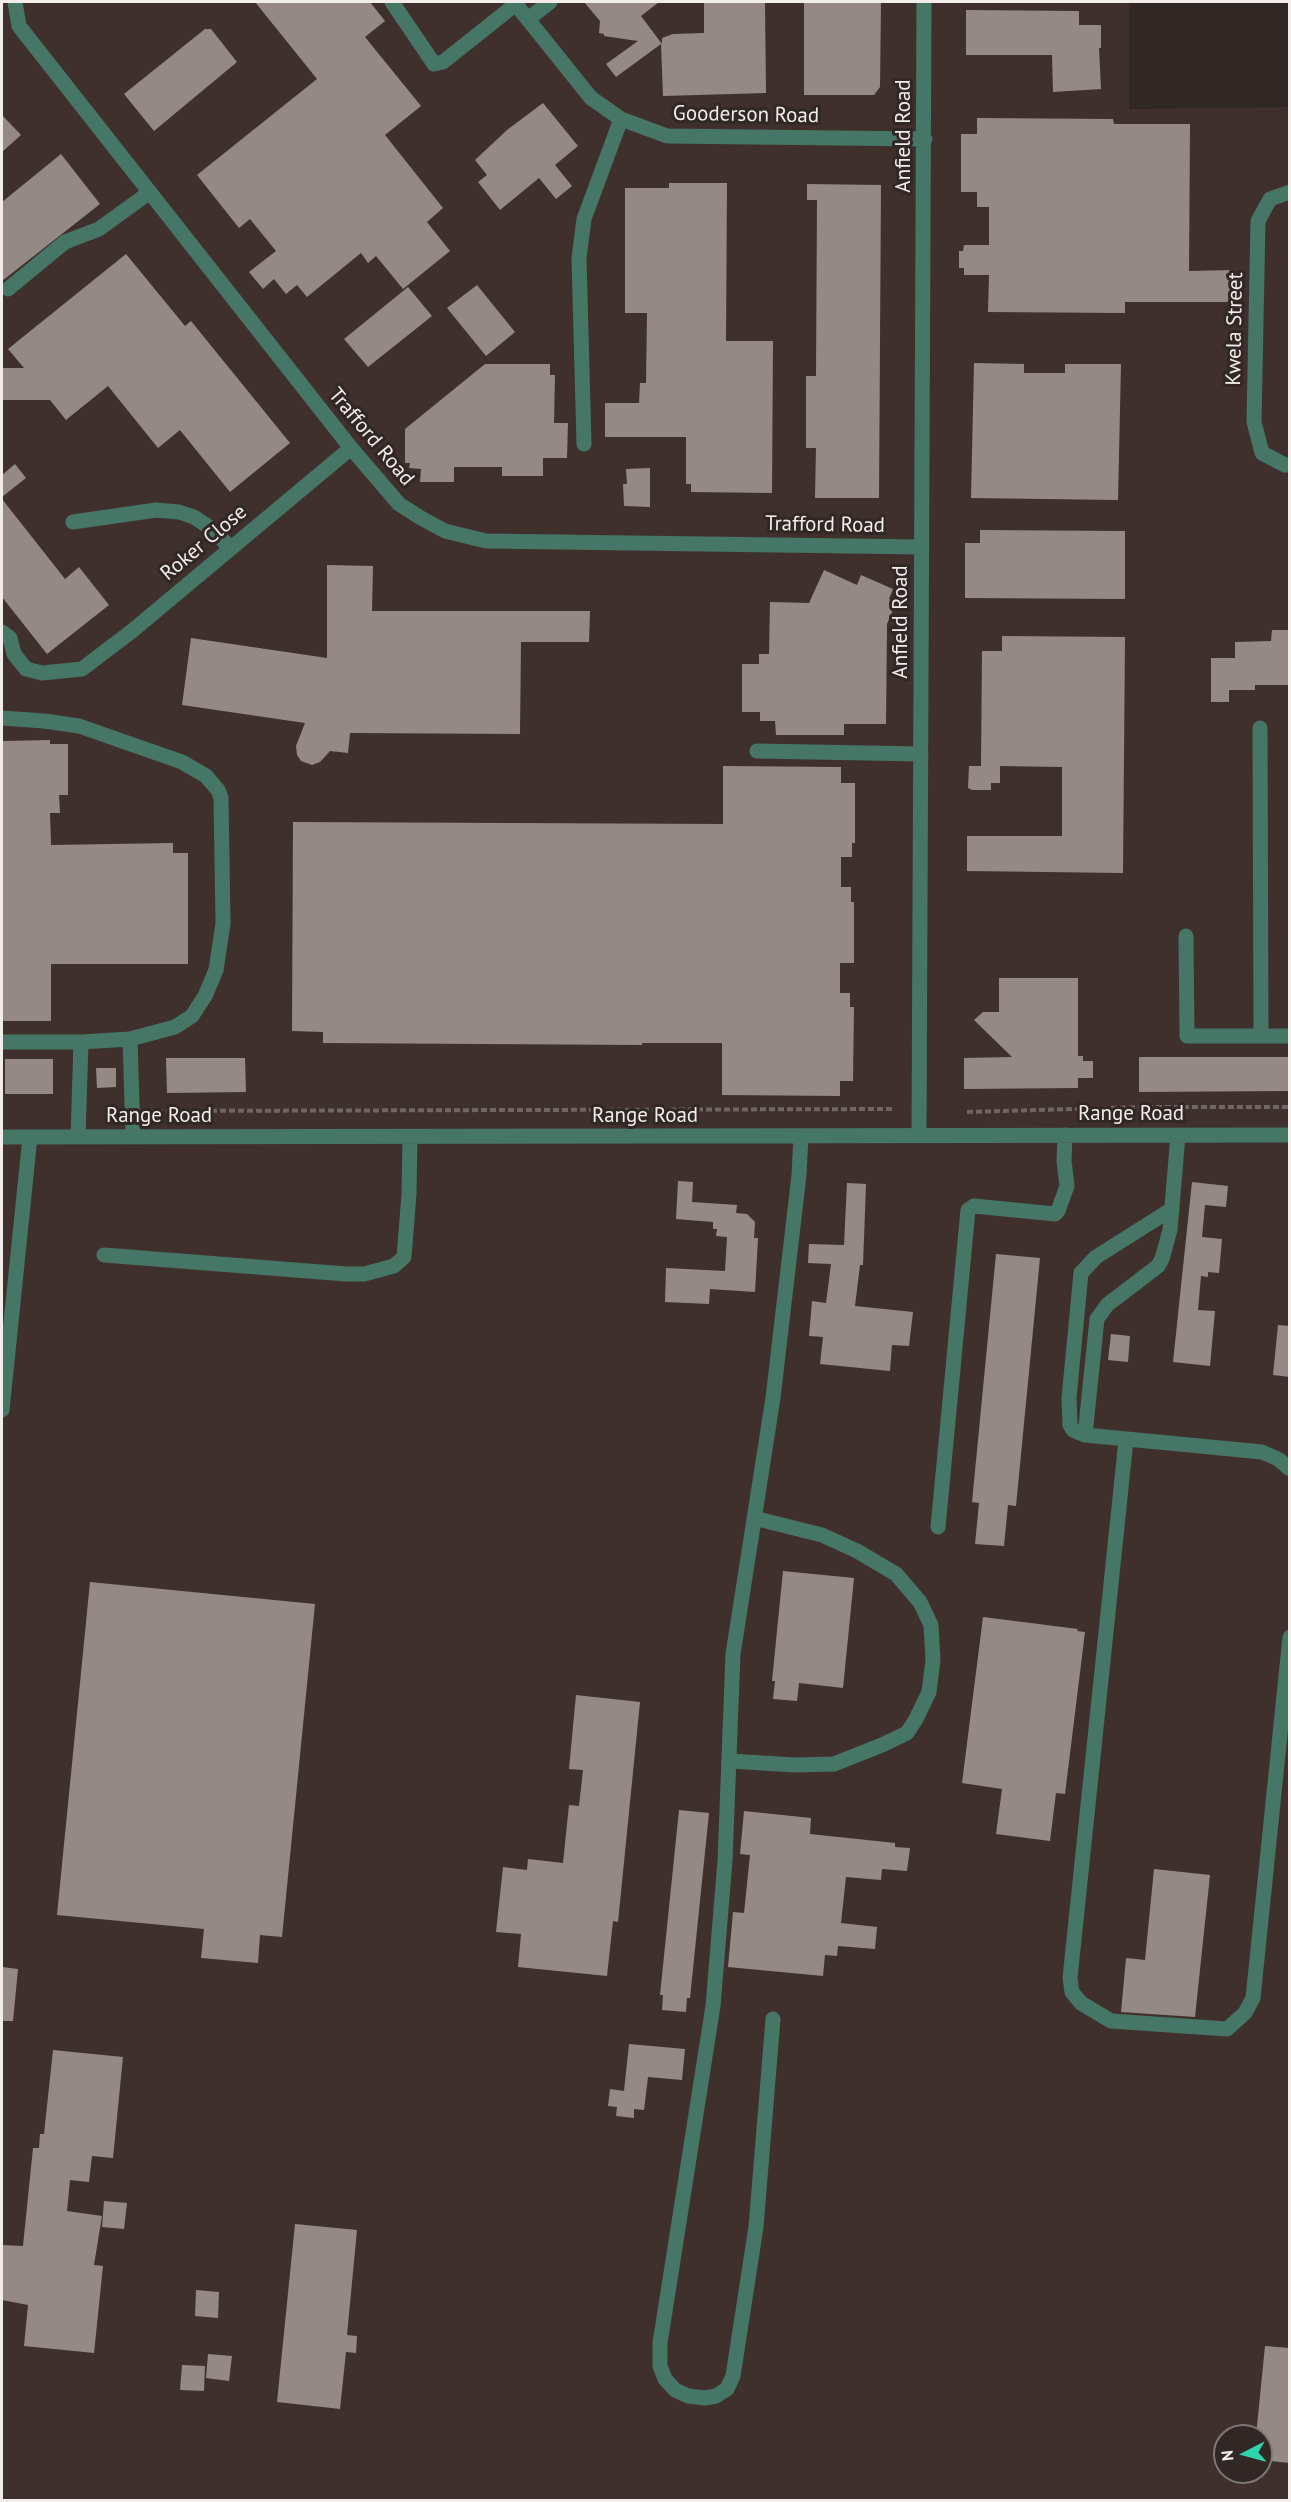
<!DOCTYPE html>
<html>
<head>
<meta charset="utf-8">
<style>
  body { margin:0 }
  #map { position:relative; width:1291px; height:2502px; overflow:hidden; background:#312725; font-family:"PT Sans",sans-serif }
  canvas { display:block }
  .frame { position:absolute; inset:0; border:3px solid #f2ecea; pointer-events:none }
  .north { position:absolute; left:1213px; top:2424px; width:60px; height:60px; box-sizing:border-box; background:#312725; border:2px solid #7e7674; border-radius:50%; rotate:264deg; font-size:16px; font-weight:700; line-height:24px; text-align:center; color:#f2ecea }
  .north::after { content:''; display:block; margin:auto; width:21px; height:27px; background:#2ed4ab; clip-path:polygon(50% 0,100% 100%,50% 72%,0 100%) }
</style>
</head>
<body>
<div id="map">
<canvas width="1291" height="2502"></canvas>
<div class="frame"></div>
<div class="north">N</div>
</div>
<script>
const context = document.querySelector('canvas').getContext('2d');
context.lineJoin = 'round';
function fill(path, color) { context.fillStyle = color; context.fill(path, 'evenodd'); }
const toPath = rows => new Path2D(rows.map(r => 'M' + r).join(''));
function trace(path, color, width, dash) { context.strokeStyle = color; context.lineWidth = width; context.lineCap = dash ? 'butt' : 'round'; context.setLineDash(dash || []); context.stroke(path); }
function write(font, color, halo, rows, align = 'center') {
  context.font = font + ' "PT Sans",sans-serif'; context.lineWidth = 6; context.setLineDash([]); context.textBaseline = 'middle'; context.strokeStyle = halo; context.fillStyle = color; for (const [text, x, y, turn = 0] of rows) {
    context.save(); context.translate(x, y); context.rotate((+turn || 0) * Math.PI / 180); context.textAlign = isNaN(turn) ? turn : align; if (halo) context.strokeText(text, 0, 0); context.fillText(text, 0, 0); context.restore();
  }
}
const built = toPath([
  [2,2,1129,2,1129,109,1289,107,1289,2500,2,2500],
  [1225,2436,1261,2436,1261,2472,1225,2472]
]);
const building = toPath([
  [255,2,370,2,385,21,365,37,421,106,385,135,443,208,427,222,450,251,403,289,376,256,368,263,361,253,307,297,297,285,286,294,274,279,263,289,249,272,276,251,250,219,239,228,197,175,317,79],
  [584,2,659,2,641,16,662,44,662,38,673,34,704,33,704,2,765,2,766,93,663,96,661,44,616,77,606,64,638,41,604,36,604,34,599,33,600,21],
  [804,2,881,2,880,87,874,95,804,95],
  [966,10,1079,11,1079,25,1101,25,1101,48,1099,48,1101,89,1053,92,1052,55,966,55],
  [205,29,211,29,237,62,154,131,124,94],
  [543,103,578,146,555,165,572,186,556,199,539,178,500,210,478,182,487,175,475,160,507,130],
  [2,115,21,135,2,152],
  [977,118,1113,119,1114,124,1190,124,1189,271,1233,270,1233,294,1229,294,1228,302,1125,302,1125,313,988,312,989,275,964,275,964,268,959,268,959,251,963,251,964,245,989,245,989,207,977,207,977,192,961,192,961,134,977,134],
  [61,154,100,204,2,281,2,202],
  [669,183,727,183,726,341,773,341,772,493,691,492,691,484,686,484,686,437,605,437,605,403,639,403,640,383,646,383,647,313,625,313,625,188,669,188],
  [807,184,881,185,879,498,815,498,816,448,806,448,806,376,816,376,817,200,807,200],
  [126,254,185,326,191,321,290,443,230,492,180,430,158,448,108,386,66,420,50,400,2,400,2,368,24,368,8,349],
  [477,285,515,332,486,356,447,308],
  [408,287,432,316,368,367,344,339],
  [974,363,1024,364,1024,373,1065,373,1065,364,1121,364,1118,500,971,498],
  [485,364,550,364,550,375,555,375,554,423,568,423,567,458,543,458,543,476,502,476,502,467,454,467,454,482,420,482,421,469,409,468,410,463,405,463,405,429],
  [15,464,26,478,2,497,2,475],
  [650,468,650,507,624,506,623,484,627,484,626,469],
  [2,499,65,579,79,567,109,605,47,654,2,597],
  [980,530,1125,531,1125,599,965,598,965,543,980,543],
  [327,565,373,566,372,611,590,611,589,642,521,642,520,734,350,733,348,753,330,751,320,762,312,765,301,761,297,755,296,746,305,723,182,705,191,638,327,658],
  [824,570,857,585,861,575,893,589,889,599,896,603,887,624,886,724,844,724,844,735,776,735,775,721,760,721,760,712,742,712,742,664,759,664,759,654,769,654,770,602,809,603],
  [1272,630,1290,630,1290,685,1255,685,1255,690,1229,690,1229,702,1211,702,1211,658,1235,658,1235,642,1271,641],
  [1002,636,1125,637,1123,873,967,871,967,836,1062,836,1062,767,1000,766,1000,783,991,783,991,790,972,790,968,788,969,766,981,766,982,651,1002,651],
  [50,740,50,744,68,744,68,795,59,795,60,813,50,813,51,845,173,843,173,853,188,853,188,964,51,964,51,1021,2,1021,2,741],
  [723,766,841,767,841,783,855,783,855,843,852,843,852,857,841,857,841,887,851,887,851,902,854,902,854,963,840,963,840,993,850,993,850,1007,854,1007,853,1081,840,1081,840,1096,722,1095,722,1043,642,1043,642,1045,323,1043,323,1032,292,1031,293,822,723,824],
  [999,978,1078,978,1078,1056,1083,1056,1083,1061,1093,1061,1093,1078,1078,1078,1078,1088,964,1089,964,1058,1012,1057,974,1020,983,1012,999,1012],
  [1139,1057,1290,1057,1290,1091,1139,1092],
  [166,1058,245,1058,246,1092,167,1093],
  [5,1059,53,1059,53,1094,5,1094],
  [96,1068,116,1068,116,1087,97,1088],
  [678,1181,693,1182,692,1202,737,1205,736,1213,747,1214,755,1222,754,1238,758,1238,755,1292,710,1289,709,1304,665,1302,666,1268,725,1271,727,1237,716,1236,717,1229,713,1229,713,1222,676,1219],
  [1192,1182,1228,1186,1226,1207,1205,1205,1202,1237,1222,1239,1219,1273,1208,1272,1208,1277,1201,1276,1198,1310,1215,1311,1210,1366,1173,1362],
  [847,1183,866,1184,863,1265,860,1265,855,1306,913,1312,909,1346,892,1345,890,1371,820,1364,823,1337,809,1336,812,1301,826,1303,831,1264,808,1263,809,1244,844,1245],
  [996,1254,1040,1258,1016,1506,1008,1505,1004,1546,975,1544,979,1503,972,1502],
  [1278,1325,1290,1326,1290,1377,1273,1375],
  [1111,1334,1130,1336,1128,1362,1108,1360],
  [783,1571,854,1578,843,1688,799,1683,797,1701,773,1699,775,1681,772,1681],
  [90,1582,315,1604,282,1937,260,1935,258,1963,201,1958,204,1929,57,1915],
  [983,1617,1078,1629,1077,1631,1085,1632,1065,1794,1056,1793,1050,1841,996,1834,1002,1789,962,1783],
  [576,1695,640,1702,618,1922,613,1921,607,1976,518,1967,521,1934,496,1932,503,1867,527,1870,528,1859,563,1863,569,1805,579,1806,583,1770,569,1769],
  [679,1810,709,1813,690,1998,687,1998,686,2012,662,2010,663,1995,660,1995],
  [744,1811,811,1818,810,1834,895,1843,895,1847,910,1848,907,1871,882,1869,881,1880,846,1877,841,1923,877,1927,875,1949,838,1946,837,1956,825,1955,823,1976,728,1967,733,1912,744,1913,750,1855,740,1854],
  [1154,1869,1210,1875,1195,2017,1121,2012,1126,1958,1145,1960],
  [2,1967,18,1969,13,2021,2,2021],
  [629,2044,685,2049,682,2080,648,2077,644,2110,634,2109,634,2118,616,2116,617,2107,608,2106,610,2089,624,2091],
  [53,2050,123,2057,113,2158,92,2156,89,2182,70,2180,67,2211,102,2216,94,2265,103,2266,94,2353,24,2346,28,2305,2,2300,2,2245,23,2246,33,2148,39,2148,40,2134,44,2134],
  [104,2201,127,2203,124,2229,102,2227],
  [295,2224,357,2230,347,2335,357,2336,356,2353,346,2352,340,2409,277,2402],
  [196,2290,219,2292,218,2318,195,2316],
  [1265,2346,1290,2348,1290,2463,1261,2460,1261,2436,1256,2436],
  [208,2354,232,2356,229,2381,206,2378],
  [182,2365,205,2366,204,2391,180,2390]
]);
const path = toPath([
  [148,1111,895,1109],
  [967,1112,1142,1107,1290,1107]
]);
const minor = toPath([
  [15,2,19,26,351,448,399,504,421,518,445,531,486,541,922,547],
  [392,2,434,64,443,62,516,4],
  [514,2,591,98,621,119,667,136,925,139],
  [528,19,550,2],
  [1290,192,1270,199,1258,221,1254,422,1262,453,1285,465,1290,465],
  [8,289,65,242,99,229,150,192],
  [584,444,579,258,584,219,621,119],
  [73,522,156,510,179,512,194,517,209,527,231,548],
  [2,632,10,638,14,654,26,669,42,673,82,669,132,631,351,448],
  [2,718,44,721,79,726,182,762,206,776,218,790,221,798,223,924,216,970,205,996,192,1016,175,1027,130,1039,81,1042,2,1042],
  [1260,728,1261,1036],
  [757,751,921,754],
  [1186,936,1187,1036,1290,1036],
  [130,1039,133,1137],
  [919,1135,924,2],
  [2,1137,1290,1135],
  [78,1137,81,1042],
  [1172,1209,1096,1257,1081,1273,1069,1398,1070,1425,1073,1430,1085,1435,1262,1452,1278,1459,1290,1469],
  [1058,1211,1067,1186,1064,1161,1065,1135],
  [104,1255,346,1274,364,1274,394,1266,404,1257,409,1194,410,1137],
  [2,1410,30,1137],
  [1085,1435,1097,1319,1107,1305,1158,1266,1162,1259,1170,1230,1178,1135],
  [1126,1440,1070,1978,1072,1992,1081,2003,1111,2021,1227,2029,1245,2013,1253,1998,1290,1637],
  [938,1527,968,1210,974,1206,1055,1214,1058,1211],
  [730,1761,795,1765,834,1764,882,1745,907,1733,916,1719,929,1692,933,1660,931,1625,920,1602,896,1574,857,1551,822,1535,754,1518],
  [773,2019,756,2227,733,2376,727,2389,716,2396,705,2398,688,2396,675,2390,665,2379,660,2366,660,2343,713,2006,725,1861,733,1654,773,1398,799,1175,801,1136]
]);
const streetNames = [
  ["Gooderson Road",746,115,1],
  ["Anfield Road",904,136,-90],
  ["Kwela Street",1235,329,-89],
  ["Trafford Road",371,437,50],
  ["Trafford Road",825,525,1],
  ["Roker Close",204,543,-40],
  ["Anfield Road",901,622,-90],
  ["Range Road",1131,1114],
  ["Range Road",159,1116],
  ["Range Road",645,1116]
];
fill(built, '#40302d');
fill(building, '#958986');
trace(path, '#6f6664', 4, [6, 3]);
trace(minor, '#457666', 15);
write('21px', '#f2ecea', '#312725', streetNames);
</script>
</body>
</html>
